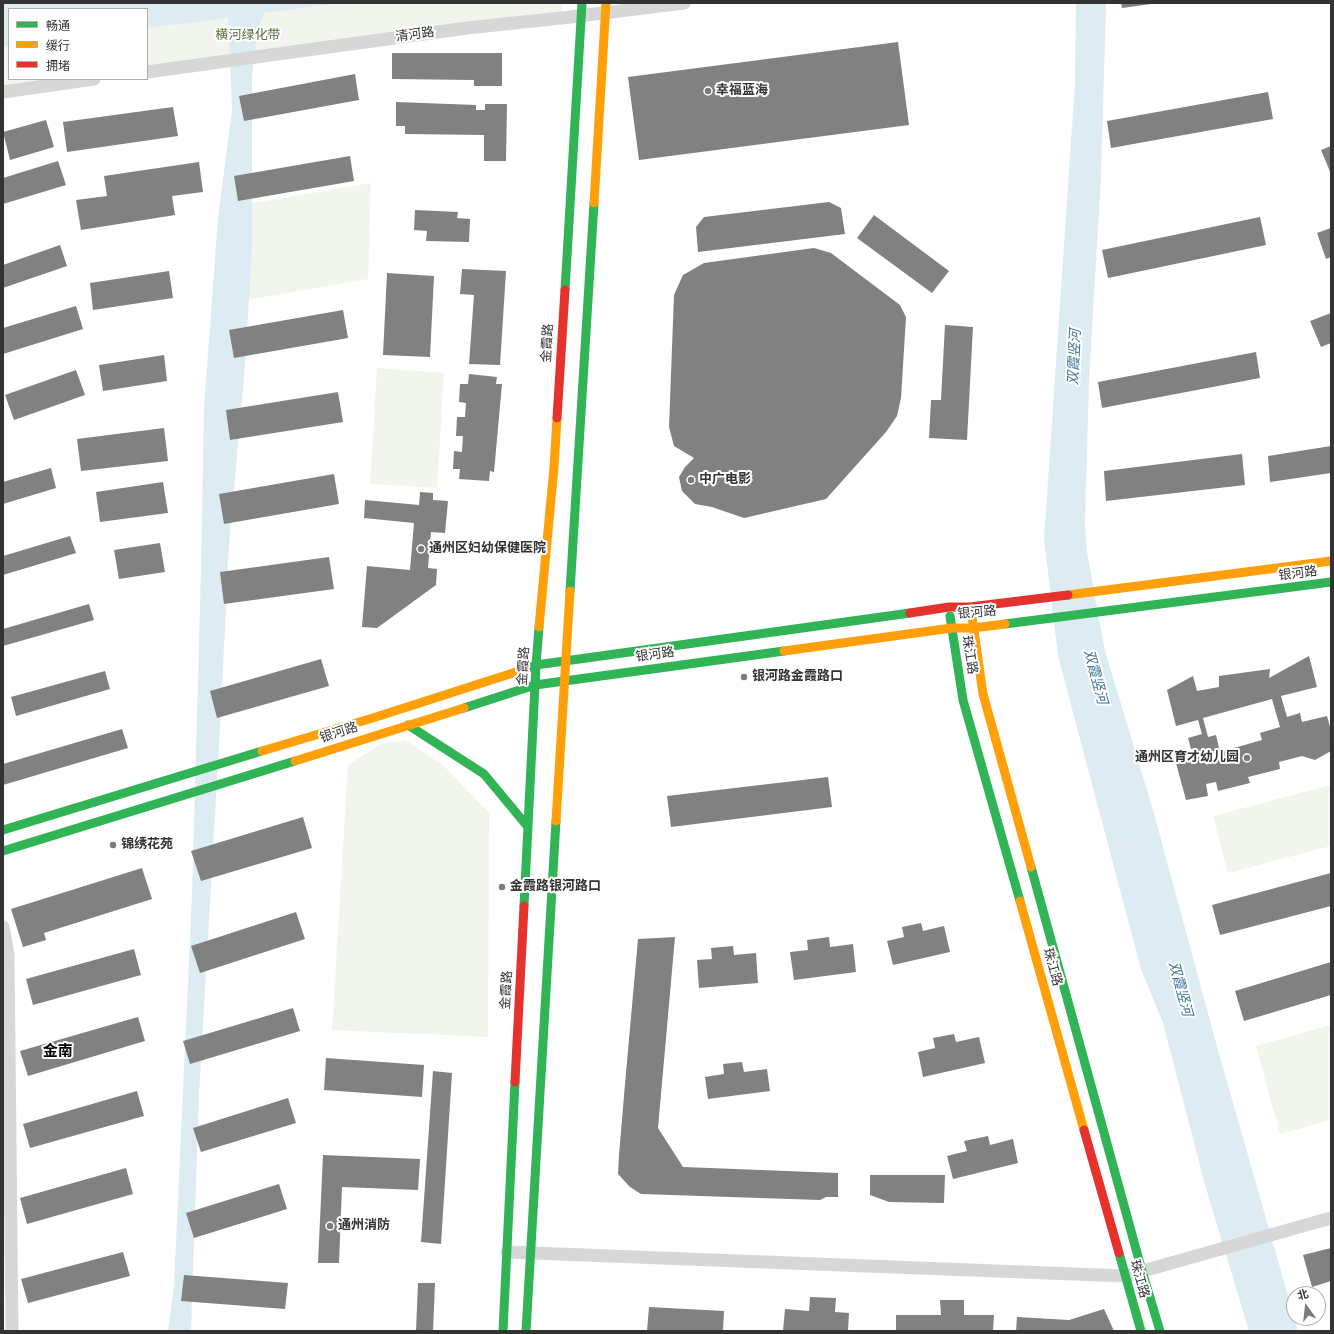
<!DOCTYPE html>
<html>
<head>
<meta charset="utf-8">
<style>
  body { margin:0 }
  #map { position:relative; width:1334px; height:1334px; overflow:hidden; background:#fff; font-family:"DejaVu Sans","Noto Sans SC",sans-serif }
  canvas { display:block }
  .frame { position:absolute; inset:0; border:4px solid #333; pointer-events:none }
  .legend { position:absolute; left:8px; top:8px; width:140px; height:72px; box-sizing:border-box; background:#fff; border:1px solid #adadad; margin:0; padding:5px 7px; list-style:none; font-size:12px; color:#333 }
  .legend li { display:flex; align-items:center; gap:8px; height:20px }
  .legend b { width:20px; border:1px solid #adadad }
  .north { position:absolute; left:1286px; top:1286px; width:40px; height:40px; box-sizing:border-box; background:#fff; border:1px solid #adadad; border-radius:50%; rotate:345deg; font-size:11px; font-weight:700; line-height:16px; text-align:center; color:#333 }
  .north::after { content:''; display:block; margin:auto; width:14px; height:18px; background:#7a7a7a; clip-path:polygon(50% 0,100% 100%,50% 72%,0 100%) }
</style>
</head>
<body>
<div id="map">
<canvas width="1334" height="1334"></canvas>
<div class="frame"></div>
<ul class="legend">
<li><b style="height:5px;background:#30b455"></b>畅通</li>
<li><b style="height:5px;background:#ff9f0a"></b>缓行</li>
<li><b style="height:5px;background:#e5322d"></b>拥堵</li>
</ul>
<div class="north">北</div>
</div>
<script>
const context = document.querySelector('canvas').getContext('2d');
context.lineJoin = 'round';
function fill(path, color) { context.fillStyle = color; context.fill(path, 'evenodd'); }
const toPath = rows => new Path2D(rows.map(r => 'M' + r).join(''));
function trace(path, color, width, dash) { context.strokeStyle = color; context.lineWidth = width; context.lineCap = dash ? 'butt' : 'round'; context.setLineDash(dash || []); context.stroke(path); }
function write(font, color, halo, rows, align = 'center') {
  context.font = font + ' "DejaVu Sans","Noto Sans SC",sans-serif'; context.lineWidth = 4; context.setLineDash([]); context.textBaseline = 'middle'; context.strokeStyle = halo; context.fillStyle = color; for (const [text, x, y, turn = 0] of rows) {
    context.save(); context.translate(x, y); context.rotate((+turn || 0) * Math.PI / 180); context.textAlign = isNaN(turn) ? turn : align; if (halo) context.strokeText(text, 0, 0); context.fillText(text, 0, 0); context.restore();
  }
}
const green = toPath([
  [342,3,562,3,562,18,147,72,147,28],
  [9,46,9,79,94,79,3,92,3,47],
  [371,183,368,279,229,303,236,206],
  [377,368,444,373,437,488,370,484],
  [405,740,443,765,489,813,488,1037,332,1030,348,765,381,744],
  [1331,785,1331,846,1228,873,1213,816],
  [1331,1025,1331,1120,1280,1134,1256,1046]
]);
const water = toPath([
  [3,3,342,3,264,13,257,31,252,76,252,245,245,365,229,545,220,728,199,1094,191,1331,168,1331,174,1285,192,895,201,570,204,407,218,218,232,110,228,18,147,28,147,9,9,9,9,46,3,47],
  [1076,3,1106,3,1101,177,1089,380,1085,523,1087,552,1105,651,1153,810,1218,1050,1298,1331,1249,1331,1205,1185,1163,1023,1141,969,1058,656,1044,539,1075,83]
]);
const building = toPath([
  [1121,3,1151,3,1151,4,1122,8],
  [898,42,909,125,639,160,628,77],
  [392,53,502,53,502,86,474,86,474,80,392,79],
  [355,74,359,100,244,121,239,96],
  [1268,92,1273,119,1111,148,1107,121],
  [396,102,476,105,476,110,485,110,485,104,507,104,506,161,484,161,484,135,405,134,405,126,396,126],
  [173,107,178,136,67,152,63,122],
  [46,120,54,147,10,160,3,132],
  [1331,146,1331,174,1321,150],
  [350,156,354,181,238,201,234,176],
  [58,161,66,185,3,204,3,178],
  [199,162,203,192,172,196,175,215,81,230,76,200,107,196,104,176],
  [829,202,841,208,845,234,698,252,696,227,704,217],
  [415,210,458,212,457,218,470,219,469,242,426,241,427,231,414,230],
  [874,215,949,271,932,293,857,238],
  [1260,217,1266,245,1108,278,1102,250],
  [1331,228,1331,257,1326,259,1317,233],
  [60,245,67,266,3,288,3,265],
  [814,248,831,253,900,305,906,317,901,398,897,416,886,432,826,499,744,518,712,507,695,504,682,491,679,477,685,467,694,458,674,446,669,427,674,295,683,275,704,263],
  [462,269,506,271,500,365,469,364,474,295,460,294],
  [169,271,173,298,93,310,90,283],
  [387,273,434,276,430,357,383,355],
  [76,306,83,329,3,354,3,328],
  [343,310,348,338,234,358,229,330],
  [1331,313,1331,343,1321,347,1310,321],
  [945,325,973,327,967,440,929,438,931,400,941,400],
  [1256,352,1260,378,1102,408,1098,382],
  [164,355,167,381,103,391,99,365],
  [76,370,85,395,14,420,5,395],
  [469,374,497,377,496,384,502,384,494,472,490,471,489,481,459,479,460,469,453,469,454,451,462,452,463,436,456,436,457,417,465,417,466,403,459,402,460,384,468,384],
  [338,392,343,422,230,440,226,410],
  [164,428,168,461,81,471,77,439],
  [1331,446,1331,473,1270,482,1268,456],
  [1242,454,1245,485,1106,501,1104,471],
  [51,468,56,488,3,504,3,482],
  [334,474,339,504,224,524,219,494],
  [163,482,168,513,100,522,96,492],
  [420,492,433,493,433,500,448,501,445,533,431,532,428,568,437,569,436,585,377,628,362,627,367,566,410,570,414,523,364,518,365,500,419,505],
  [70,536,76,553,3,575,3,556],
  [160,543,165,572,119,579,114,550],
  [329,557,334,589,224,604,220,572],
  [89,604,94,620,3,646,3,629],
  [1309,656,1317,687,1281,696,1287,717,1300,713,1302,722,1327,716,1331,730,1331,751,1315,760,1302,756,1279,762,1280,769,1248,777,1250,783,1218,791,1216,782,1206,784,1208,796,1186,800,1176,763,1199,757,1196,748,1191,749,1188,738,1202,734,1198,720,1176,726,1167,690,1193,676,1197,691,1219,687,1219,676,1270,669,1269,678],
  [1272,699,1280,727,1260,733,1262,740,1220,752,1216,735,1208,737,1203,718],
  [321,659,329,686,217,718,210,691],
  [105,671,110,689,16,716,11,697],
  [122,729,128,748,3,785,3,764],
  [828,777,832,807,671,827,667,796],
  [303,817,312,848,201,881,191,851],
  [142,868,152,899,44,933,46,940,23,947,11,909],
  [1331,873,1331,906,1220,935,1212,905],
  [296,912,305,939,200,973,191,946],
  [921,923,923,931,944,926,950,952,893,965,887,941,904,937,902,927],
  [675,937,658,1128,683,1167,838,1173,838,1197,826,1197,820,1200,641,1194,630,1187,618,1174,619,1155,625,1084,638,939],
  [829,937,830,947,853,944,856,972,794,980,790,952,808,950,807,940],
  [733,946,734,955,756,953,758,983,699,988,697,960,712,959,711,948],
  [134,949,141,975,33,1005,26,979],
  [1331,962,1331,995,1244,1021,1235,991],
  [293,1008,300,1031,190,1064,183,1041],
  [138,1017,145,1041,28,1076,20,1051],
  [954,1034,956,1042,979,1037,985,1063,923,1077,918,1052,935,1048,933,1038],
  [326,1058,424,1065,422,1097,324,1090],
  [742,1062,744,1072,767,1069,770,1091,708,1099,705,1077,724,1074,723,1064],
  [433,1071,452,1073,441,1244,421,1242],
  [137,1091,144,1116,30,1148,23,1124],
  [288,1098,296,1123,201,1152,193,1128],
  [988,1136,990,1145,1013,1139,1018,1163,953,1179,947,1156,967,1151,964,1141],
  [323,1155,420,1159,418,1190,342,1187,339,1263,318,1263],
  [126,1168,133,1194,27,1224,20,1198],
  [870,1175,945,1175,944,1203,889,1202,870,1195],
  [279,1184,287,1209,194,1238,186,1213],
  [1331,1248,1331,1281,1312,1287,1303,1255],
  [123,1252,130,1276,28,1303,21,1279],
  [184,1275,288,1283,285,1309,181,1301],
  [418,1283,435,1283,433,1331,416,1331],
  [810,1297,836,1298,835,1312,849,1313,848,1331,783,1331,785,1309,809,1311],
  [940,1300,964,1300,964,1315,994,1315,993,1331,896,1331,896,1315,941,1315],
  [649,1307,724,1311,723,1331,647,1331],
  [1104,1309,1114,1331,1016,1331,1017,1317,1069,1320]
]);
const street = toPath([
  [147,72,467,28,562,18,684,3],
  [3,92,94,79],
  [3,927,8,955,12,1331],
  [507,1252,1125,1276,1331,1218]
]);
const fast = toPath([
  [565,290,582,3],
  [570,591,594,203],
  [950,616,963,700,1020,901],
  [1005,624,1331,582],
  [516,672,536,665,910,613],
  [464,708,535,685,784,651],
  [408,725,484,774,528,827],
  [3,830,262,751],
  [3,851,295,761],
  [1031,867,1142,1271,1160,1331],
  [524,906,536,665,539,627],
  [1119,1253,1141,1331],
  [503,1331,515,1082],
  [526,1331,556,821]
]);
const slow = toPath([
  [594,203,606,3],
  [1068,595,1331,561],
  [972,617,983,694,1031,867],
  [539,627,554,467,557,418],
  [784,651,952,628,973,628,1005,624],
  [262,751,376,717,516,672],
  [295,761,464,708],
  [556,821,570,591],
  [1020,901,1084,1130]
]);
const jam = toPath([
  [557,418,565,290],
  [910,613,949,607,970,607,1068,595],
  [515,1082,524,906],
  [1084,1130,1119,1253]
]);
const markers = [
  [708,91,4,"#7a7a7a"],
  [691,480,4,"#7a7a7a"],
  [421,549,4,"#7a7a7a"],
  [744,677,4,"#7a7a7a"],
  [1247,758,4,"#7a7a7a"],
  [113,845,4,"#7a7a7a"],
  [502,887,4,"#7a7a7a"],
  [330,1226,4,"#7a7a7a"]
];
const streetNames = [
  ["清河路",415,35,-8],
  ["金霞路",548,343,-87],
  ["银河路",1298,574,-7],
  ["银河路",977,613,-5],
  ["银河路",655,655,-8],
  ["珠江路",969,655,81],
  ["金霞路",524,666,-86],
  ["银河路",339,733,-18],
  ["珠江路",1052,967,74],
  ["金霞路",507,990,-87],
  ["珠江路",1139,1279,74]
];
const parkNames = [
  ["横河绿化带",248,36]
];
const poiNames = [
  ["幸福蓝海",716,91],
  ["中广电影",699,480],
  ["通州区妇幼保健医院",429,549],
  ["银河路金霞路口",752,677],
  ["通州区育才幼儿园",1239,758,"right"],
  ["锦绣花苑",121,845],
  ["金霞路银河路口",510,887],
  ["通州消防",338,1226]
];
const waterNames = [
  ["双霞竖河",1075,357,-87],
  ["双霞竖河",1095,677,75],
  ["双霞竖河",1180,989,75]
];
const quarterNames = [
  ["金南",58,1052]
];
fill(green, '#f1f5ed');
fill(water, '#ddebf3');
fill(building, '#818181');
trace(street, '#d7d7d7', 13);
trace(fast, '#30b455', 9);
trace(slow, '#ff9f0a', 9);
trace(jam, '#e5322d', 9);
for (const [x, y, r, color] of markers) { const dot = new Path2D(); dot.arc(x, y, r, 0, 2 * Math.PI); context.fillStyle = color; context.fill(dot); trace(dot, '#fff', 1.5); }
write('13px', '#333', '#fff', streetNames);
write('13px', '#56703f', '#fff', parkNames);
write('bold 13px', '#333', '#fff', poiNames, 'left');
write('italic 14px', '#3f7597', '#fff', waterNames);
write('bold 15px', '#000', '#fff', quarterNames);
</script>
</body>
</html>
